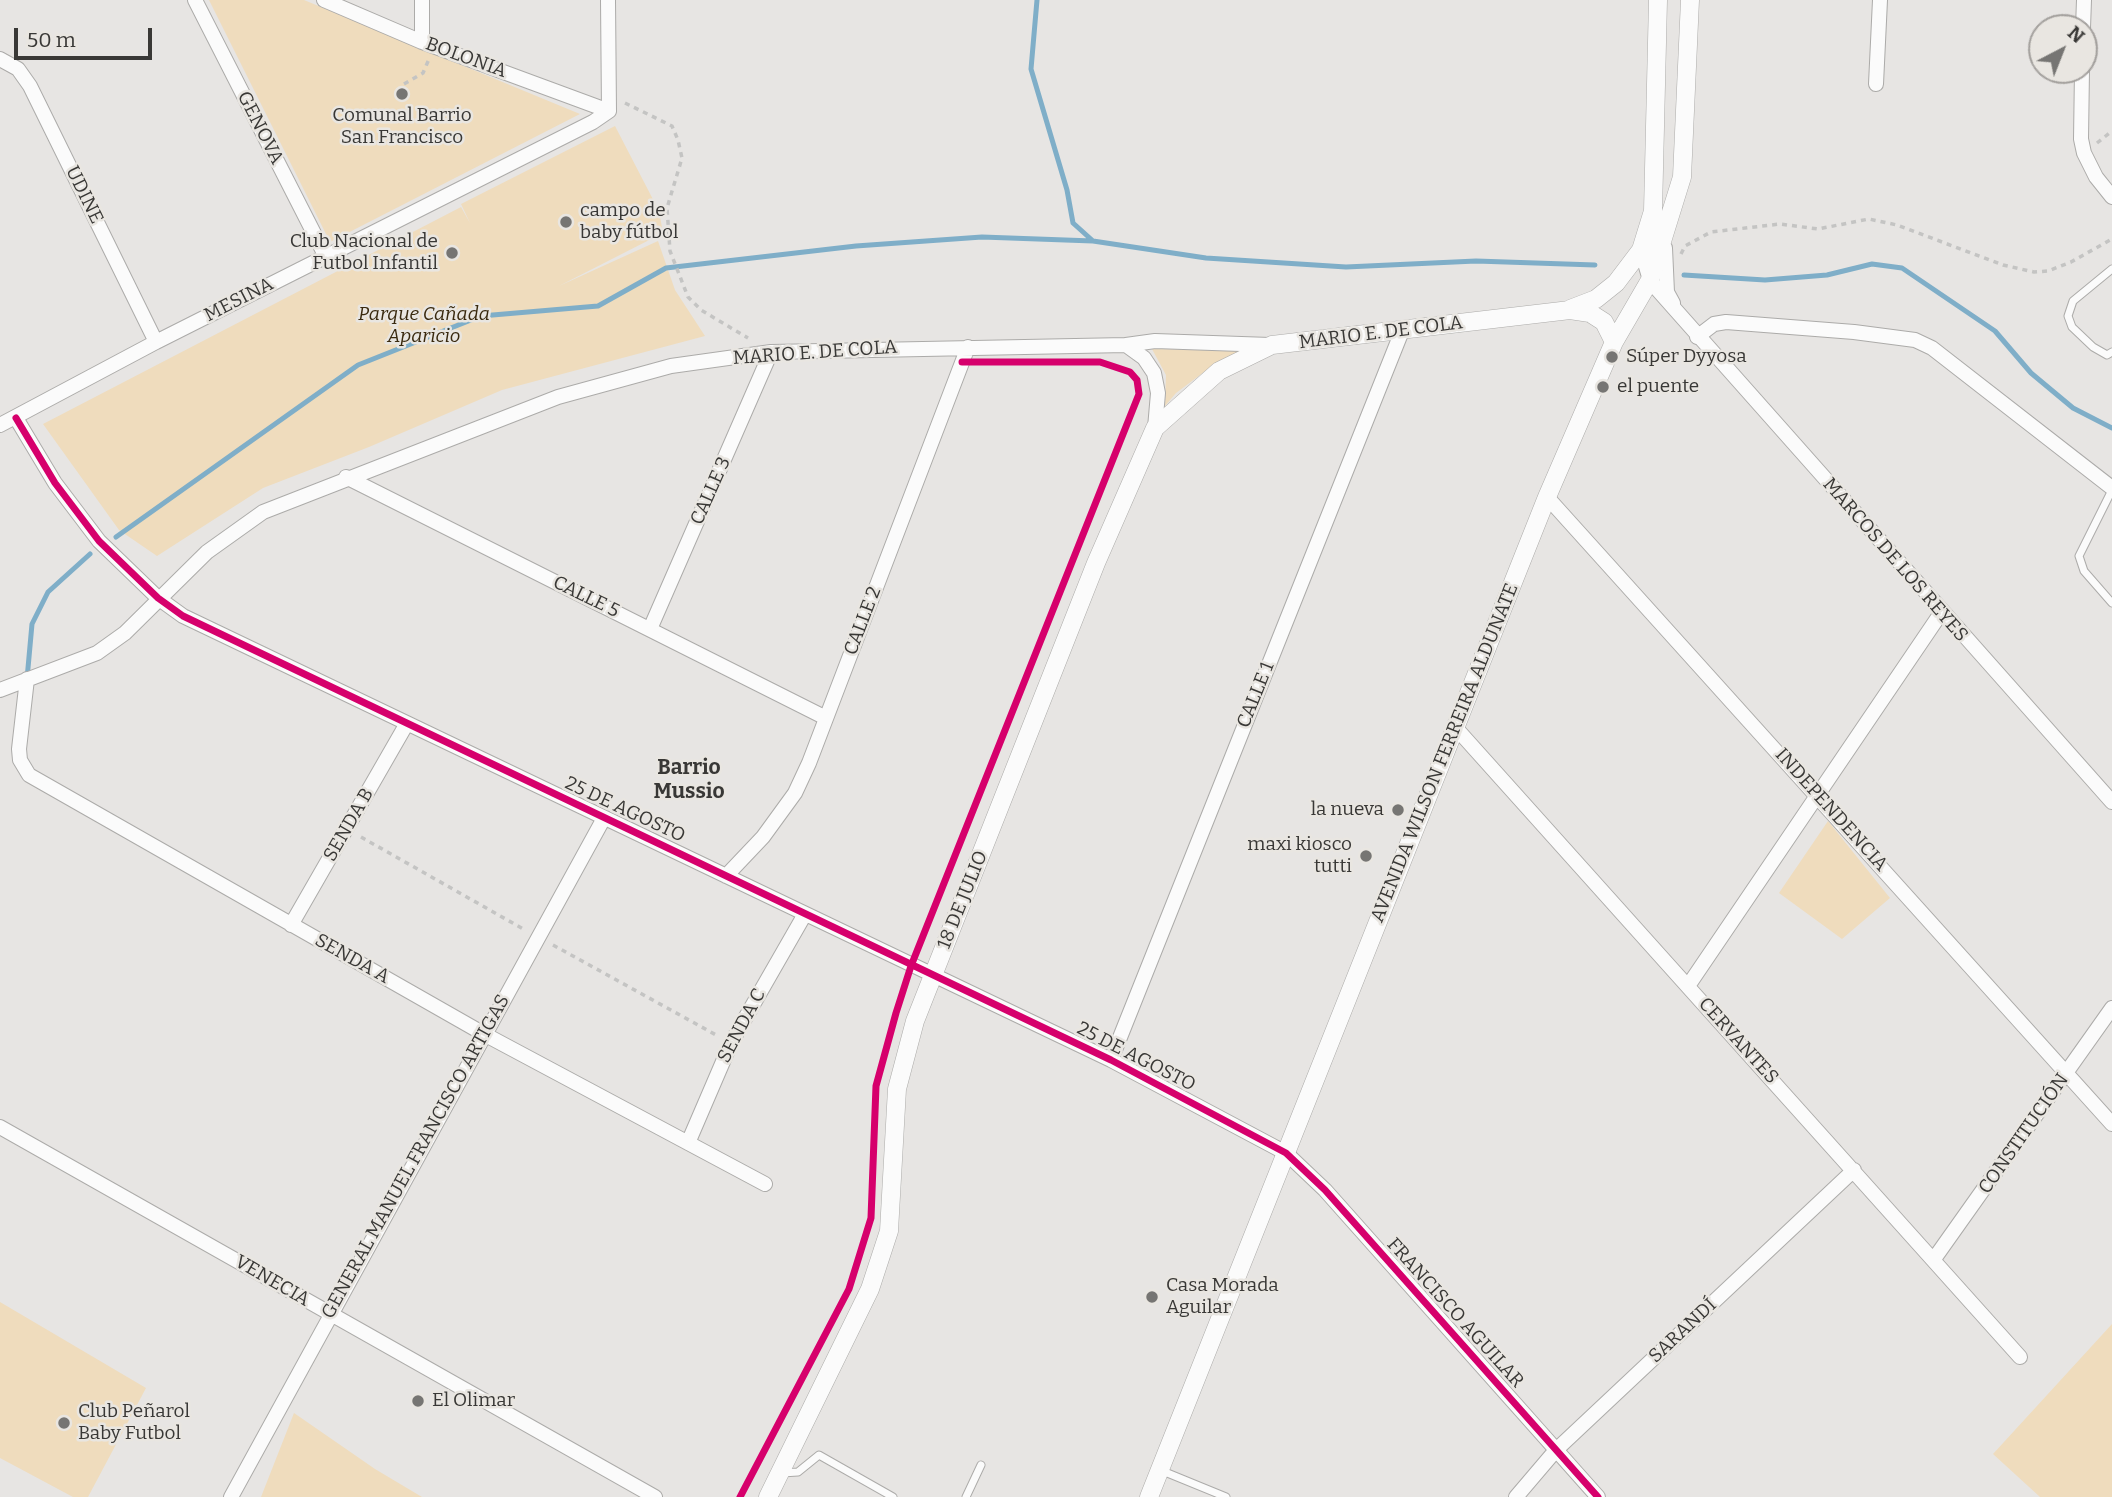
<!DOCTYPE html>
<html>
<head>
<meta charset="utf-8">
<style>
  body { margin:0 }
  #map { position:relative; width:2112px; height:1497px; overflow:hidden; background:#e7e5e3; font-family:Bitter,serif }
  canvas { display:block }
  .north { position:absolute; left:2028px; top:14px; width:70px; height:70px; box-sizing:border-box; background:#e9e6e1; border:2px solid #a3a09d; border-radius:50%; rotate:42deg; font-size:19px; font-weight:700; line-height:28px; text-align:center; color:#393836 }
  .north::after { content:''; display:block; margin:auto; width:24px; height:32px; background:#767573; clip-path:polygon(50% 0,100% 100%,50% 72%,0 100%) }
  .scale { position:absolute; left:14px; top:28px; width:138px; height:32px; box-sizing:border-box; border:4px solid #393836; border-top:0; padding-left:9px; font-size:21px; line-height:24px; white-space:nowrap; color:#393836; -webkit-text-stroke:5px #e9e6e1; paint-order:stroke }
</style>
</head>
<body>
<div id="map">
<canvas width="2112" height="1497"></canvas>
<div class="north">N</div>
<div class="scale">50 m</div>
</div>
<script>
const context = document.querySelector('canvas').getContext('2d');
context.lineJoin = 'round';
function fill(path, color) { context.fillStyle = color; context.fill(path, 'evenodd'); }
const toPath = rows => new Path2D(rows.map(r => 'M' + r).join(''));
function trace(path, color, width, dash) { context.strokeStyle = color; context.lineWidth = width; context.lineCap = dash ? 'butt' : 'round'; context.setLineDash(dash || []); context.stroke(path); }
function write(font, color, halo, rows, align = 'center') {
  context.font = font + ' Bitter,serif'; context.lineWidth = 5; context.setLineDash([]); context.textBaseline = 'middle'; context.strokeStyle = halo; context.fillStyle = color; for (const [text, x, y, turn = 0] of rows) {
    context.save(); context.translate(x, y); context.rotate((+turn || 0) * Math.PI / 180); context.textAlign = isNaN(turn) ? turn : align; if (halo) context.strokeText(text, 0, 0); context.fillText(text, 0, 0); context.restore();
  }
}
const green = toPath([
  [209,0,304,0,580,114,330,242],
  [615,126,659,211,663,233,559,286,658,241,675,290,705,336,502,390,369,447,263,488,157,556,119,530,43,424,461,207,470,223,461,204],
  [1152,349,1223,350,1250,349,1212,366,1176,393,1165,406,1166,375],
  [1828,821,1890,898,1842,939,1779,893],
  [0,1302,146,1388,88,1497,73,1497,0,1458],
  [2112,1324,2112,1497,2040,1497,1993,1454],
  [294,1413,375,1469,422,1497,261,1497]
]);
const stream = toPath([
  [1037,0,1031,69,1067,190,1073,223,1093,241,1206,258,1346,267,1476,261,1595,265],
  [1684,275,1765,280,1827,275,1872,264,1902,268,1995,331,2031,373,2073,408,2112,428],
  [116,537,358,365,481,316,598,306,666,268,856,246,982,237,1093,241],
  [27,679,32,624,48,592,90,554]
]);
const path = toPath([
  [404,84,423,73,429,59],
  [625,103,672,126,678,140,682,158,667,208,670,251,688,297,701,310,748,338],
  [2097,143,2112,131],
  [1681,254,1685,246,1711,232,1780,224,1818,229,1869,219,1897,225,2003,265,2034,272,2048,271,2071,262,2112,239],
  [361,837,525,930],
  [553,945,718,1036]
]);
const service = toPath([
  [2112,269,2073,301,2068,316,2072,327,2093,347,2107,355,2112,352],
  [2112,490,2079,556,2084,571,2112,603],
  [1160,1470,1226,1497],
  [782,1473,798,1472,819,1455,893,1497],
  [966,1497,981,1465]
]);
const minor = toPath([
  [195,0,326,257],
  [324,0,422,42,609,111],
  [422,0,422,42],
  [2083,28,2084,0],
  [0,59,18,69,30,86,156,342],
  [2082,70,2081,139,2084,153,2096,177,2112,197],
  [1876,84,1880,0],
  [1665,248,1667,292,1673,303],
  [1641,250,1650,280,1657,289,2112,802],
  [1697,337,1714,324,1726,322,1854,332,1915,340,1932,348,2112,488],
  [1126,345,1144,358,1154,373,1158,393,1155,428],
  [16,418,55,483,99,541,158,598,183,616,1111,1060,1286,1153,1325,1190,1598,1497],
  [0,425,156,342,593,122,609,111,608,0],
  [346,477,826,718],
  [1547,497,2112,1124],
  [650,629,771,352],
  [27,679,19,749,20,760,29,775,484,1034,765,1184],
  [0,690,97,653,125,633,207,552,263,512,558,397,671,366,771,352,1126,345,1155,341,1270,345],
  [1455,727,2020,1357],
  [726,876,763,837,795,793,809,763,968,347],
  [291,925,406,725],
  [1688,986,1941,613],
  [1111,1060,1402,331],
  [0,1127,655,1497],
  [688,1143,731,1043,805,914],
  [1934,1259,2112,1008],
  [231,1497,604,818],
  [1516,1497,1556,1450,1854,1170]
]);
const tertiary = toPath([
  [1570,309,1596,299,1616,283,1641,250,1653,211,1658,0],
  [768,1497,870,1289,889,1231,897,1089,915,1021,1096,563,1155,428,1219,371,1272,345,1570,310,1590,313,1604,322,1614,342],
  [1149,1497,1547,497,1614,342,1650,280,1682,177,1690,0]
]);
const cycleway = toPath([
  [16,418,55,483,99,541,158,598,183,616,1111,1060,1286,1153,1325,1190,1598,1497],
  [740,1497,849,1289,871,1218,876,1086,896,1013,911,966,1139,394,1137,380,1130,372,1100,362,962,362]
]);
const markers = [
  [402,94,7,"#767573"],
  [566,222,7,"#767573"],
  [452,253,7,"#767573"],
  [1612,357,7,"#767573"],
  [1603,387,7,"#767573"],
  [1398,810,7,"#767573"],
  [1366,856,7,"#767573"],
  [1152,1297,7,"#767573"],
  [418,1401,7,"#767573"],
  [64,1423,7,"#767573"]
];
const streetNames = [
  ["BOLONIA",466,58,20],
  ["GENOVA",260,128,63],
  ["UDINE",84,195,64],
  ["MESINA",239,300,-27],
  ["MARIO E. DE COLA",1381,333,-7],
  ["MARIO E. DE COLA",815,353,-4],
  ["CALLE 3",711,491,-66],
  ["MARCOS DE LOS REYES",1895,560,49],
  ["CALLE 5",586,597,26],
  ["CALLE 2",863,621,-69],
  ["CALLE 1",1256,695,-68],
  ["AVENIDA WILSON FERREIRA ALDUNATE",1445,753,-68],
  ["25 DE AGOSTO",625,810,25],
  ["INDEPENDENCIA",1831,810,48],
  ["SENDA B",349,825,-60],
  ["18 DE JULIO",963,900,-68],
  ["SENDA A",352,959,29],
  ["SENDA C",742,1026,-62],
  ["CERVANTES",1738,1041,48],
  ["25 DE AGOSTO",1136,1057,27],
  ["CONSTITUCIÓN",2024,1134,-55],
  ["GENERAL MANUEL FRANCISCO ARTIGAS",416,1157,-61],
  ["VENECIA",272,1281,30],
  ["FRANCISCO AGUILAR",1455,1313,48],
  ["SARANDÍ",1683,1331,-43]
];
const poiNames = [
  ["Comunal Barrio",402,116,"center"],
  ["San Francisco",402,138,"center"],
  ["campo de",580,211],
  ["baby fútbol",580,233],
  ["Club Nacional de",438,242,"right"],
  ["Futbol Infantil",438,264,"right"],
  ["Súper Dyyosa",1626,357],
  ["el puente",1617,387],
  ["la nueva",1384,810,"right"],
  ["maxi kiosco",1352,845,"right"],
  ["tutti",1352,867,"right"],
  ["Casa Morada",1166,1286],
  ["Aguilar",1166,1308],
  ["El Olimar",432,1401],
  ["Club Peñarol",78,1412],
  ["Baby Futbol",78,1434]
];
const parkNames = [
  ["Parque Cañada",424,315],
  ["Aparicio",424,337]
];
const neighbourhoodNames = [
  ["Barrio",689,768],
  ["Mussio",689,792]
];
fill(green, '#efdcbd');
trace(stream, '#7faec8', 5);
trace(service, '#acaba9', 9);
trace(minor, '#acaba9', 16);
trace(tertiary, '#acaba9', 19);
trace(path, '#c4c4c3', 3.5, [5, 5]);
trace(service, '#fbfbfb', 7);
trace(minor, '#fbfbfb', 14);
trace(tertiary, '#fbfbfb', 18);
trace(cycleway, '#d6006c', 7);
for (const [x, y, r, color] of markers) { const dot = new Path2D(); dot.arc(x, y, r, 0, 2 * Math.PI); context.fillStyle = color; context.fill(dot); trace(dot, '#e9e6e1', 2.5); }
write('19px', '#393836', '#e9e6e1', streetNames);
write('19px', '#393836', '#e9e6e1', poiNames, 'left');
write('italic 19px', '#39290e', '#e9e6e1', parkNames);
write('bold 21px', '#393836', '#e9e6e1', neighbourhoodNames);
</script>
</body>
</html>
